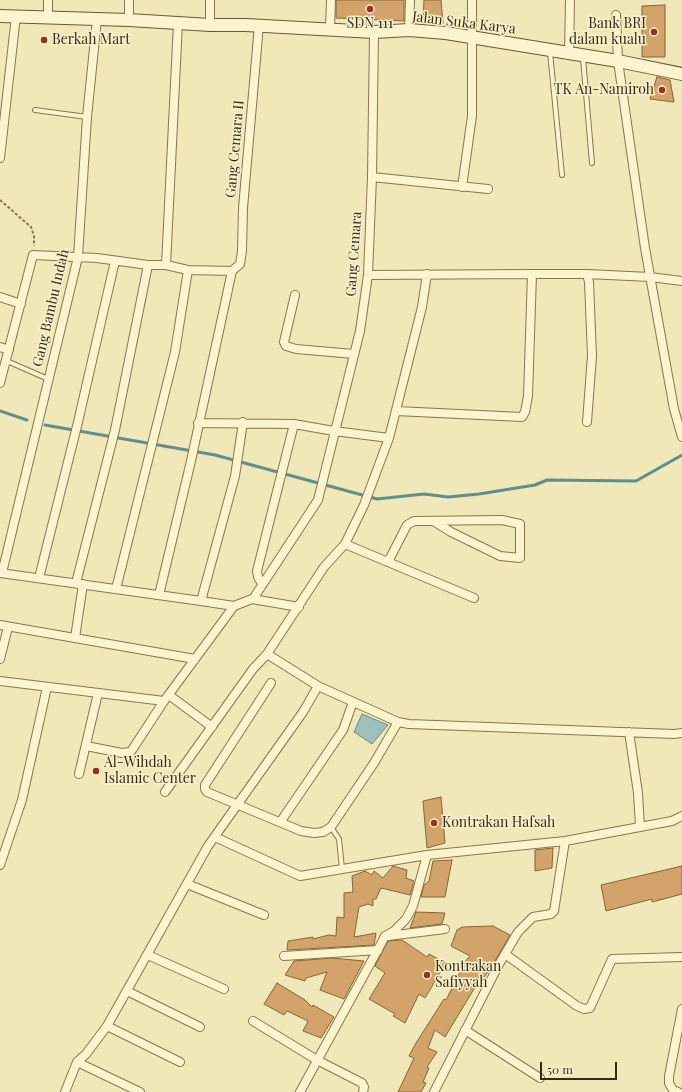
<!DOCTYPE html>
<html>
<head>
<meta charset="utf-8">
<style>
  body { margin:0 }
  #map { position:relative; width:682px; height:1092px; overflow:hidden; background:#f0e8b8; font-family:"Playfair Display",serif }
  canvas { display:block }
  .scale { position:absolute; left:540px; top:1062px; width:77px; height:18px; box-sizing:border-box; border:2px solid #352a19; border-top:0; padding-left:5px; font-size:12px; line-height:14px; white-space:nowrap; color:#352a19; -webkit-text-stroke:3px #f8f1c8; paint-order:stroke }
</style>
</head>
<body>
<div id="map">
<canvas width="682" height="1092"></canvas>
<div class="scale">50 m</div>
</div>
<script>
const context = document.querySelector('canvas').getContext('2d');
context.lineJoin = 'round';
function fill(path, color) { context.fillStyle = color; context.fill(path, 'evenodd'); }
const toPath = rows => new Path2D(rows.map(r => 'M' + r).join(''));
function trace(path, color, width, dash) { context.strokeStyle = color; context.lineWidth = width; context.lineCap = dash ? 'butt' : 'round'; context.setLineDash(dash || []); context.stroke(path); }
function write(font, color, halo, rows, align = 'center') {
  context.font = font + ' "Playfair Display",serif'; context.lineWidth = 3; context.setLineDash([]); context.textBaseline = 'middle'; context.strokeStyle = halo; context.fillStyle = color; for (const [text, x, y, turn = 0] of rows) {
    context.save(); context.translate(x, y); context.rotate((+turn || 0) * Math.PI / 180); context.textAlign = isNaN(turn) ? turn : align; if (halo) context.strokeText(text, 0, 0); context.fillText(text, 0, 0); context.restore();
  }
}
const water = toPath([
  [362,714,388,725,372,744,354,732,362,714]
]);
const stream = toPath([
  [0,411,27,420],
  [45,425,215,455,377,499,424,494,448,497,479,494,535,485,547,480,636,481,682,455]
]);
const building = toPath([
  [336,0,404,0,404,21,336,18,336,0],
  [424,0,441,0,443,24,423,22,424,0],
  [665,5,665,57,642,57,642,6,665,5],
  [657,77,670,80,674,102,650,99,657,77],
  [441,797,445,843,427,848,423,801,441,797],
  [553,848,552,868,535,871,535,850,553,848],
  [452,860,445,897,421,897,424,885,429,881,433,861,452,860],
  [393,866,407,870,406,878,414,881,410,895,381,888,376,899,373,899,373,906,368,904,359,907,354,937,376,933,374,945,287,950,288,941,313,937,313,939,329,935,336,936,337,917,344,918,344,893,353,892,352,876,365,871,372,875,374,871,383,878,393,866],
  [682,866,682,894,652,902,652,899,606,911,601,885,682,866],
  [416,912,445,913,442,924,410,928,416,912],
  [493,926,510,935,492,966,482,980,480,979,445,1037,435,1030,428,1048,437,1052,427,1067,429,1068,423,1082,426,1083,421,1092,398,1092,414,1058,409,1056,416,1043,444,999,446,1000,462,968,460,967,470,956,451,946,457,930,462,927,493,926],
  [402,940,427,957,429,954,446,963,425,998,419,994,405,1023,393,1016,395,1014,369,999,385,973,375,966,388,941,402,940],
  [332,958,364,961,344,999,320,990,327,972,306,978,305,981,285,975,294,961,332,958],
  [277,983,305,1000,312,1007,313,1005,334,1017,321,1038,303,1031,308,1021,287,1011,284,1015,264,1004,277,983]
]);
const path = toPath([
  [0,200,31,227,34,236,34,246]
]);
const service = toPath([
  [550,52,562,175],
  [583,58,592,163],
  [35,110,87,117],
  [7,361,48,379],
  [331,827,339,839,342,869]
]);
const minor = toPath([
  [210,0,210,25],
  [616,15,618,61,645,248,674,409,682,437],
  [48,18,48,0],
  [129,20,129,0],
  [330,29,331,0],
  [409,30,410,0],
  [569,54,570,0],
  [0,158,16,16],
  [372,177,488,189],
  [462,187,472,116,472,0],
  [166,265,178,23],
  [232,271,240,264,242,251,243,208,259,25],
  [368,275,532,274],
  [295,295,284,342,286,346,296,349,354,354],
  [0,297,21,304],
  [0,347,9,350],
  [0,383,33,255,97,258,148,265,166,265,188,270,232,271,191,461,159,595],
  [396,411,522,417,525,412,528,396,532,274,587,274],
  [587,422,592,356,589,282,587,274,650,277,682,281],
  [198,423,294,424,334,431,389,438],
  [345,544,474,598],
  [388,562,407,525,414,521,502,520,520,524,520,558,500,556,451,532,435,522],
  [0,573,201,601,235,476,243,422],
  [2,573,78,257,87,117,97,19],
  [39,578,78,422,115,261],
  [76,583,115,430,148,265],
  [262,584,258,577,257,571,294,424],
  [116,589,175,352,188,270],
  [253,599,318,500,360,331,368,275,372,177,374,32],
  [201,601,234,606],
  [0,625,195,659],
  [75,638,83,584],
  [267,654,318,686,398,722,409,724,674,734,682,733],
  [0,659,8,627],
  [0,681,164,701],
  [271,683,205,785,205,789,207,792,301,831,314,833,323,832,331,827,374,763,398,722],
  [169,695,212,727],
  [629,732,638,793,640,827],
  [86,746,122,753,130,752,132,750,164,701,234,606,252,599,299,607],
  [79,774,98,693],
  [165,792,253,669,267,654,324,567,345,544,364,505,389,438,422,307,427,274],
  [281,821,343,730,353,702],
  [215,837,300,876,427,855,565,841,672,821,682,816],
  [0,865,22,800,47,687],
  [187,884,264,915],
  [388,936,445,929],
  [505,954,577,1006,584,1009,590,1008,612,959,682,957],
  [148,955,224,989],
  [284,956,378,950],
  [127,991,200,1027],
  [253,1021,317,1060,362,1083,364,1087,363,1092],
  [107,1026,180,1062],
  [465,1030,540,1078],
  [77,1062,140,1092],
  [65,1092,77,1062,86,1054,107,1026,208,846,303,712,318,686],
  [300,1092,382,942,385,936,394,931,406,919,413,906,427,855],
  [434,1092,498,966,518,932,533,917,551,914,554,911,565,841],
  [678,1092,673,1090,669,1083,669,1076,682,1009]
]);
const secondary = toPath([
  [0,16,129,20,210,25,246,25,374,32,409,30,446,33,618,61,682,74]
]);
const markers = [
  [370,9,4,"#9a2f1f"],
  [654,32,4,"#9a2f1f"],
  [44,40,4,"#9a2f1f"],
  [662,90,4,"#9a2f1f"],
  [96,771,4,"#9a2f1f"],
  [434,823,4,"#9a2f1f"],
  [427,975,4,"#9a2f1f"]
];
const streetNames = [
  ["Jalan Suka Karya",464,23,7],
  ["Gang Cemara II",235,149,-85],
  ["Gang Cemara",354,254,-86],
  ["Gang Bambu Indah",51,308,-77]
];
const poiNames = [
  ["SDN 111",370,24,"center"],
  ["Bank BRI",646,24,"right"],
  ["dalam kualu",646,40,"right"],
  ["Berkah Mart",52,40],
  ["TK An-Namiroh",654,90,"right"],
  ["Al-Wihdah",104,763],
  ["Islamic Center",104,779],
  ["Kontrakan Hafsah",442,823],
  ["Kontrakan",435,967],
  ["Safiyyah",435,983]
];
fill(water, '#9ec0bb');
trace(water, '#658d89', 1);
trace(stream, '#658d89', 3);
fill(building, '#d2a46b');
trace(building, '#886337', 1);
trace(service, '#877652', 6);
trace(minor, '#877652', 10);
trace(secondary, '#695736', 14);
trace(path, '#877652', 2, [3, 2]);
trace(service, '#fbf4cc', 4);
trace(minor, '#fbf4cc', 8);
trace(secondary, '#fbf4cc', 12);
for (const [x, y, r, color] of markers) { const dot = new Path2D(); dot.arc(x, y, r, 0, 2 * Math.PI); context.fillStyle = color; context.fill(dot); trace(dot, '#f8f1c8', 1.5); }
write('14px', '#352a19', '#f8f1c8', streetNames);
write('14px', '#352a19', '#f8f1c8', poiNames, 'left');
</script>
</body>
</html>
